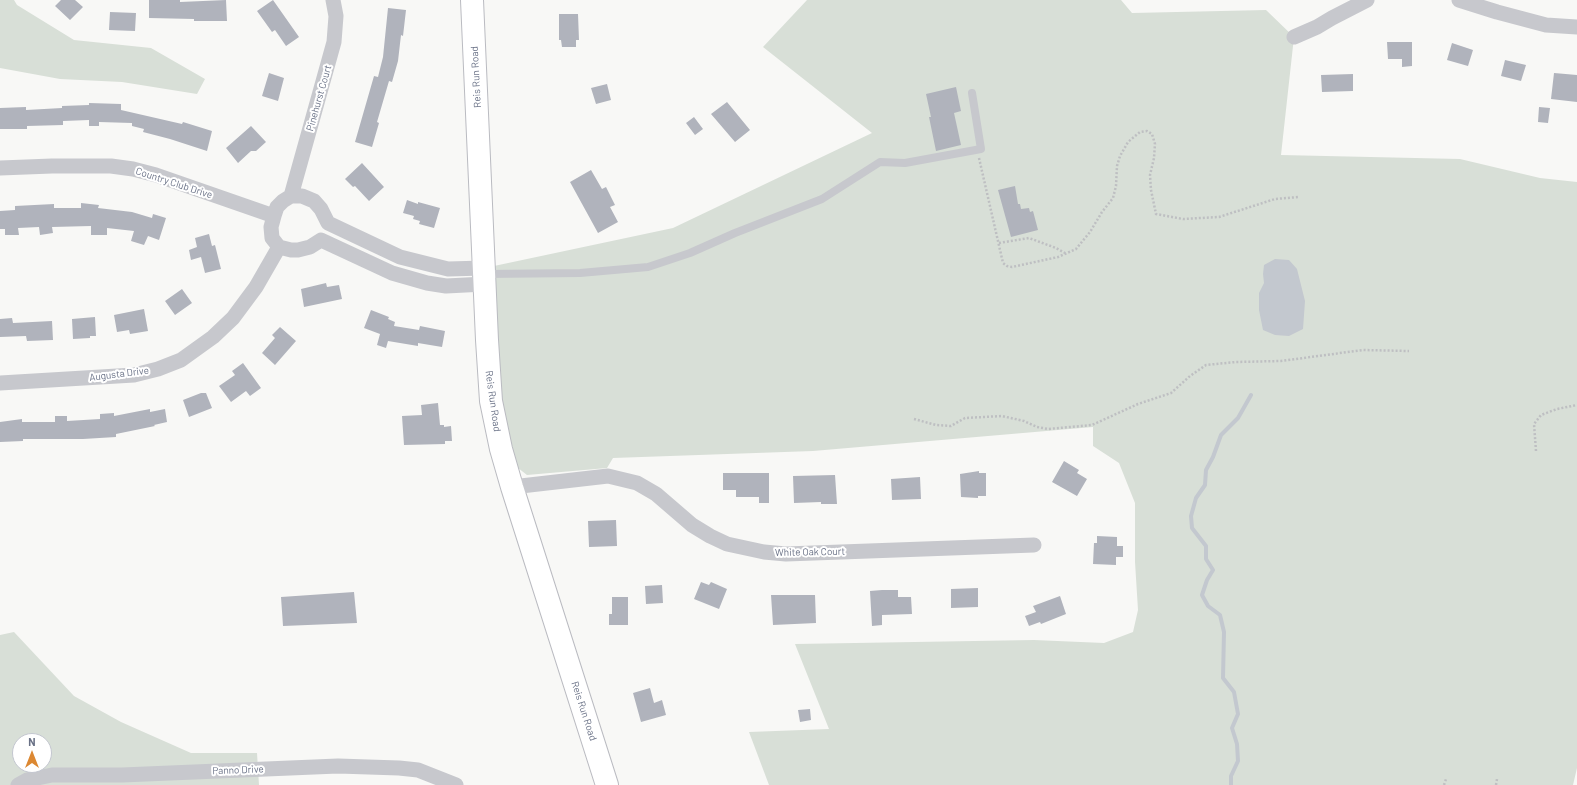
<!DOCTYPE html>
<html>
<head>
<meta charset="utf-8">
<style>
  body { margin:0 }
  #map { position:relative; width:1577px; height:785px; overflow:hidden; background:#f8f8f6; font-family:Barlow,sans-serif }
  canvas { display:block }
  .north { position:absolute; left:12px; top:733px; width:40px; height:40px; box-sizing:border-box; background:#fff; border:1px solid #c3c6cf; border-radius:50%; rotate:0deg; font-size:11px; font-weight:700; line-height:16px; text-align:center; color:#697186 }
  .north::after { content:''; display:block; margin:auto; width:14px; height:18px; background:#dc8832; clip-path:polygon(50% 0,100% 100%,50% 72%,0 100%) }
</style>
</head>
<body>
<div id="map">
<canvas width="1577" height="785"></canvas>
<div class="north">N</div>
</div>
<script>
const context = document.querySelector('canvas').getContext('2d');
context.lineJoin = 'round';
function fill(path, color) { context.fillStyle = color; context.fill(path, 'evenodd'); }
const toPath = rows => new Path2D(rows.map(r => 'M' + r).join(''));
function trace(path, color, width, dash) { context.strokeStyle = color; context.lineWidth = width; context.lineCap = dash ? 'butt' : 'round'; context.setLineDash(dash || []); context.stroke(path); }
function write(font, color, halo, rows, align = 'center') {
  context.font = font + ' Barlow,sans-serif'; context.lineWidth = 4; context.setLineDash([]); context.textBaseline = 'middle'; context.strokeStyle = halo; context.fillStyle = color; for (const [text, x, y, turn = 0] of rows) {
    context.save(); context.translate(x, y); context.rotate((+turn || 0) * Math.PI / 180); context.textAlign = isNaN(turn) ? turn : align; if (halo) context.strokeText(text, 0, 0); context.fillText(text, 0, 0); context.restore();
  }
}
const green = toPath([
  [0,0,14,0,17,5,74,40,151,48,205,79,197,94,122,82,60,79,0,68],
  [807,0,1121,0,1132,13,1266,10,1294,37,1281,155,1460,159,1540,178,1577,182,1577,768,1573,785,769,785,749,732,829,729,795,644,1034,640,1104,643,1133,632,1138,610,1135,562,1135,503,1119,463,1093,446,1093,427,813,451,613,458,607,468,527,475,513,464,501,394,494,266,673,228,872,133,763,47],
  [14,632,74,696,121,722,191,753,257,753,259,785,0,785,0,635],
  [20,741,44,741,44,765,20,765]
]);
const water = toPath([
  [1275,259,1289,260,1297,269,1305,301,1303,329,1289,336,1275,335,1263,330,1259,310,1259,293,1264,283,1263,274,1264,265]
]);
const stream = toPath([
  [1231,785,1231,776,1238,761,1237,744,1232,728,1238,714,1234,692,1223,678,1224,632,1220,615,1208,606,1202,595,1207,580,1213,570,1206,559,1206,546,1192,528,1191,516,1196,498,1205,485,1206,470,1213,457,1221,435,1238,418,1251,395]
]);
const building = toPath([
  [61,0,75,0,83,7,70,20,55,6],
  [149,0,180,0,180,2,226,0,227,21,194,21,194,19,149,18],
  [273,0,299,37,286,46,275,30,272,32,257,11],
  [388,8,406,10,403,36,401,35,398,61,392,82,389,81,377,122,379,123,372,147,355,142,374,76,378,77,383,57],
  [110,12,136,13,135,31,109,30],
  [559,14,578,14,579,40,576,40,576,47,562,47,561,40,559,40],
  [1387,42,1412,42,1412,66,1402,67,1402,59,1388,59],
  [1452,43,1473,50,1468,66,1447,60],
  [1505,60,1526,65,1521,81,1501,76],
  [269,73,284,78,278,101,262,96],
  [1554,73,1577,75,1577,102,1551,99],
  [1353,74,1353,91,1322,92,1321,75],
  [607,84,611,100,596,104,591,88],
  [956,87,961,111,954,113,961,145,936,151,929,117,931,117,926,94],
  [727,102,750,130,735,142,711,114],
  [89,103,121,104,121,110,182,124,183,122,212,131,207,151,170,139,143,132,144,129,132,126,132,123,99,122,99,126,89,126,89,120,63,121,63,125,27,126,27,129,0,129,0,108,26,107,26,110,62,108,62,106,89,105],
  [1539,107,1550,108,1548,123,1538,122],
  [694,117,703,129,695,135,686,123],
  [251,126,266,142,256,151,251,151,238,163,226,148],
  [362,163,384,187,369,201,355,186,353,187,345,179],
  [591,170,602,189,606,187,615,205,610,207,618,222,598,233,570,182],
  [1015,186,1018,204,1020,204,1021,209,1029,208,1030,212,1033,211,1038,230,1011,237,998,190],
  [407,200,418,204,418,202,440,208,434,228,419,224,420,221,413,219,414,216,403,213],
  [81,203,99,205,98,208,132,212,152,218,153,214,166,218,159,240,148,236,144,245,131,241,134,231,107,228,107,235,91,235,91,226,52,227,53,233,40,235,39,227,18,228,19,235,5,235,5,229,0,229,0,211,15,210,15,206,54,204,54,208,81,208],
  [209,234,212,246,215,245,221,269,205,273,201,257,191,260,189,250,197,247,195,238],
  [326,283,327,287,339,285,342,299,304,307,301,289],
  [182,289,192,303,175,315,165,301],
  [144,309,148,331,130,334,129,330,117,332,114,315],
  [371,310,389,317,388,319,395,322,394,326,419,330,420,326,445,331,442,347,418,343,418,346,388,341,386,348,377,345,380,334,364,328],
  [95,317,96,336,90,336,90,338,73,339,72,319],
  [12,318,13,323,52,321,53,340,27,341,26,336,0,337,0,319],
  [280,327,296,341,275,365,262,353,275,338,272,335],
  [243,363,261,388,250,396,246,391,231,402,219,386,235,375,232,371],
  [201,393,206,393,212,408,189,417,183,400],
  [438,403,440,425,444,425,444,427,451,426,452,441,445,441,445,444,404,445,402,416,422,415,421,405],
  [150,409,150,412,165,409,167,422,154,425,155,426,116,434,116,437,83,439,23,439,23,441,0,442,0,422,22,419,22,422,55,422,55,416,67,416,67,421,100,419,100,414,114,413,114,416],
  [1064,461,1079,470,1077,473,1087,479,1077,496,1052,482],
  [979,471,979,473,986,473,986,496,978,496,978,498,961,497,960,474],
  [723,473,769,473,769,503,759,503,759,497,736,497,736,490,723,490],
  [835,475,837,504,821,504,821,502,794,503,793,476],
  [920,477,921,499,892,500,891,479],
  [616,520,617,546,589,547,588,521],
  [1097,536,1117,537,1117,546,1123,546,1123,557,1116,557,1116,565,1093,564,1094,543,1097,543],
  [701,582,709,585,711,582,727,589,719,609,694,599],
  [662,585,663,603,646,604,645,586],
  [978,588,978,607,951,608,951,589],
  [882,590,898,590,898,597,911,597,912,614,882,615,882,625,872,626,870,591],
  [354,592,357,623,283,626,281,597],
  [771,595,815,595,816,623,773,625],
  [1060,596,1066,614,1041,624,1040,622,1029,626,1025,616,1036,612,1033,606],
  [612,597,628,597,628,625,609,625,609,614,612,614],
  [650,688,654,703,662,700,666,715,641,722,633,693],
  [810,709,811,720,800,722,798,710]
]);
const path = toPath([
  [979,158,1003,263,1007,266,1012,267,1058,257,1076,249,1090,232,1102,212,1113,198,1116,186,1117,166,1120,156,1128,142,1140,132,1147,131,1152,134,1155,144,1154,158,1150,175,1151,190,1156,214,1183,219,1219,217,1275,199,1299,197],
  [999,243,1029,238,1056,248,1065,253],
  [914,419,936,425,951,426,965,418,1002,416,1024,421,1037,427,1048,429,1092,425,1138,404,1171,393,1190,376,1206,365,1236,362,1281,361,1363,350,1409,351],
  [1536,451,1534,424,1541,415,1557,409,1577,405],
  [1444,785,1446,779],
  [1496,785,1497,779]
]);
const lane = toPath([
  [485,274,580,273,648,267,690,253,735,233,822,199,880,162,905,163,981,149,972,93]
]);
const street = toPath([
  [1459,0,1497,12,1546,25,1577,27],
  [1294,37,1317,27,1332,18,1367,0],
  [0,168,52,166,111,166,133,169,156,175,274,216,277,207,283,201,291,196,302,196,314,201,321,209,328,223,400,257,448,269,484,268],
  [291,196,334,42,336,16,333,0],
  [274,216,271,227,272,238,279,247,291,250,298,250,310,247,321,240,392,273,427,283,446,286,485,284],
  [0,383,134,375,158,369,181,360,213,337,233,318,256,287,279,247],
  [512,487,608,476,637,483,656,494,692,525,710,536,727,544,764,552,786,554,1034,545],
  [18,785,27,780,52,775,122,775,338,766,399,768,418,770,456,785]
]);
const primary = toPath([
  [472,0,487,340,491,401,501,449,512,487,607,785]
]);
const streetNames = [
  ["Reis Run Road",476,77,-93],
  ["Pinehurst Court",319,98,-74],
  ["Country Club Drive",174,183,18],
  ["Augusta Drive",119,374,-7],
  ["Reis Run Road",493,401,82],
  ["White Oak Court",810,552,-1],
  ["Reis Run Road",584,711,72],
  ["Panno Drive",238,770,-2]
];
fill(green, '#d8dfd7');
fill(water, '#c3c8cf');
trace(stream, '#c3c8cf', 4);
fill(building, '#b0b3bc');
trace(primary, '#babbc1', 24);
trace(path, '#bebfc2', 2.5, [2, 2]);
trace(lane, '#c7c8cd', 8);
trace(street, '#c7c8cd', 15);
trace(primary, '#fff', 22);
write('10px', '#697186', '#fff', streetNames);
</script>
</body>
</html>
